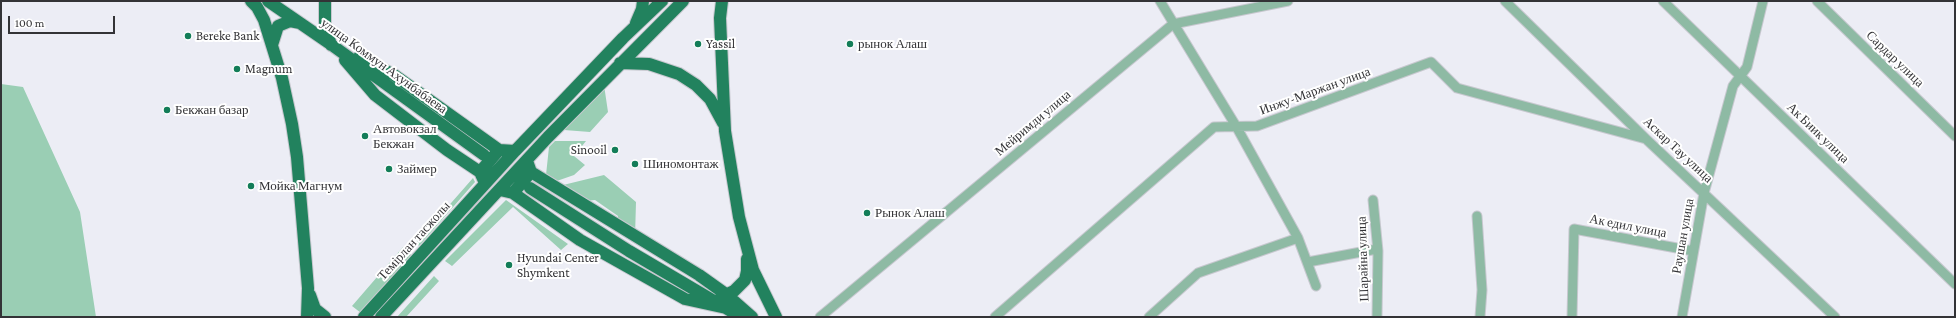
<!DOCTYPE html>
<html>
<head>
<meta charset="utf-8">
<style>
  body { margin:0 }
  #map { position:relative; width:1956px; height:318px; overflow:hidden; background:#ecedf5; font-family:"Crimson Pro",serif }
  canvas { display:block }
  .frame { position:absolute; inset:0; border:2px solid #333336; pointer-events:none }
  .scale { position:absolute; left:8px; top:16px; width:107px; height:18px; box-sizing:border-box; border:2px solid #333336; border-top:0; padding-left:5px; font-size:12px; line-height:14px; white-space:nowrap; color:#333336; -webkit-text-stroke:3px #fff; paint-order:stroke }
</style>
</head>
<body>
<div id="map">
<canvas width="1956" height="318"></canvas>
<div class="frame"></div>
<div class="scale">100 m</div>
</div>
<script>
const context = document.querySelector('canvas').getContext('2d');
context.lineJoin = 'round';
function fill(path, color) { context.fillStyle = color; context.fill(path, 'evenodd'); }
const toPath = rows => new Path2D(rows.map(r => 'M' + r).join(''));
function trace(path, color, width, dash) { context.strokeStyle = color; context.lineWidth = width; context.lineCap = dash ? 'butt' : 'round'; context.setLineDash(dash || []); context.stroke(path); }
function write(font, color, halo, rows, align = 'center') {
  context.font = font + ' "Crimson Pro",serif'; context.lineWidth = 4; context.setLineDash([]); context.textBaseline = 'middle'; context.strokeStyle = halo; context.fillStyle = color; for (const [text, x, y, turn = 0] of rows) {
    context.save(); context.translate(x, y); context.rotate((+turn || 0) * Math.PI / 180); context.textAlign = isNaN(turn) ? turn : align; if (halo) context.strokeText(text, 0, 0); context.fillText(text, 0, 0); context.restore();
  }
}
const green = toPath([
  [1,84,23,87,80,212,96,317,1,317],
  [604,85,608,112,590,132,564,130],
  [555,141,586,141,574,156,585,165,574,175,551,183,546,175,549,147],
  [604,175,636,202,635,237,618,224,618,216,595,200,585,201,559,186],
  [473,178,475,182,419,246,416,243],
  [506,200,568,244,561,250,513,207,452,266,445,261],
  [403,247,411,255,361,313,352,306],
  [434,276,439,281,406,317,397,317]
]);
const minor = toPath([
  [1160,1,1236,126,1298,238,1316,286],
  [1505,1,1646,139,1835,317],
  [1663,1,1955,284],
  [1817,1,1955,136],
  [1373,200,1378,251,1377,317],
  [1477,216,1482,290,1480,317],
  [1308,262,1377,249],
  [820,317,1173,24,1288,1],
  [995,317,1214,127,1257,126,1431,62,1457,88,1646,139],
  [1149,317,1198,273,1298,238],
  [1572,317,1574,229,1693,251],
  [1682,317,1704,193,1733,86,1747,67,1763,1]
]);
const trunk = toPath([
  [251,1,257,7,264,20,282,78,292,124,297,157,308,288,307,317],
  [268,1,329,43,484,155],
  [325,1,325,25,331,45],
  [722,1,720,18,725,131,739,217,753,270,776,317],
  [636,23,642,9,643,1],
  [272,45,278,26,290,21,300,23],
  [359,57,394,75,499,150,515,151],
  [345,60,375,95,447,150,480,172,485,183],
  [620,63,649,64,679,74,696,85,710,99,723,123],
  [527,161,531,172,699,275,727,295,752,317],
  [480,172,499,150],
  [530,188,629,251,741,317],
  [500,190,513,193,580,240,685,299,726,308],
  [513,193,531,172],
  [310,295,315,309,325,317],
  [721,297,734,291,745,280,747,271,747,259],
  [364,317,515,151,623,38,662,1],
  [381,317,548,137,683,1]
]);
const markers = [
  [188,36,4,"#137d58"],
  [698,44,4,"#137d58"],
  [850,44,4,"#137d58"],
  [237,69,4,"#137d58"],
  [167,110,4,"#137d58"],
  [365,136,4,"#137d58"],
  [615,150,4,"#137d58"],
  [635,164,4,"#137d58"],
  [389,169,4,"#137d58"],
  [251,186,4,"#137d58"],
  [867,213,4,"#137d58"],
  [509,265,4,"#137d58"]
];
const poiNames = [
  ["Bereke Bank",196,36],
  ["Yassil",706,44],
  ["рынок Алаш",858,44],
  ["Magnum",245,69],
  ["Бекжан базар",175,110],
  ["Автовокзал",373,129],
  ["Бекжан",373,144],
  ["Sinooil",607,150,"right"],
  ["Шиномонтаж",643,164],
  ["Займер",397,169],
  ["Мойка Магнум",259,186],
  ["Рынок Алаш",875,213],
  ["Hyundai Center",517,258],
  ["Shymkent",517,273]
];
const streetNames = [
  ["Сардар улица",1895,59,44],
  ["улица Коммун Ахунбабаева",384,66,36],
  ["Инжу-Маржан улица",1315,91,-20],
  ["Мейримди улица",1033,123,-40],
  ["Ак Биик улица",1818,133,44],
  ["Аскар Тау улица",1678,150,43],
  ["Ак едил улица",1628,226,11],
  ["Раушан улица",1683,236,-80],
  ["Темірлан тасжолы",414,241,-48],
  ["Шарайна улица",1363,259,-92]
];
fill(green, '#9aceb4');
trace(minor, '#c7c8cf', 11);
trace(trunk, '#c7c8cf', 14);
trace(minor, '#8ebaa4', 9);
trace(trunk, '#22825e', 12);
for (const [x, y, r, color] of markers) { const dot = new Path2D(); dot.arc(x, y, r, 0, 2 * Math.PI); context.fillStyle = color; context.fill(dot); trace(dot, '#fff', 1.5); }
write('13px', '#333336', '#fff', poiNames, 'left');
write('13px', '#333336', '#fff', streetNames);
</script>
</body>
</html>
